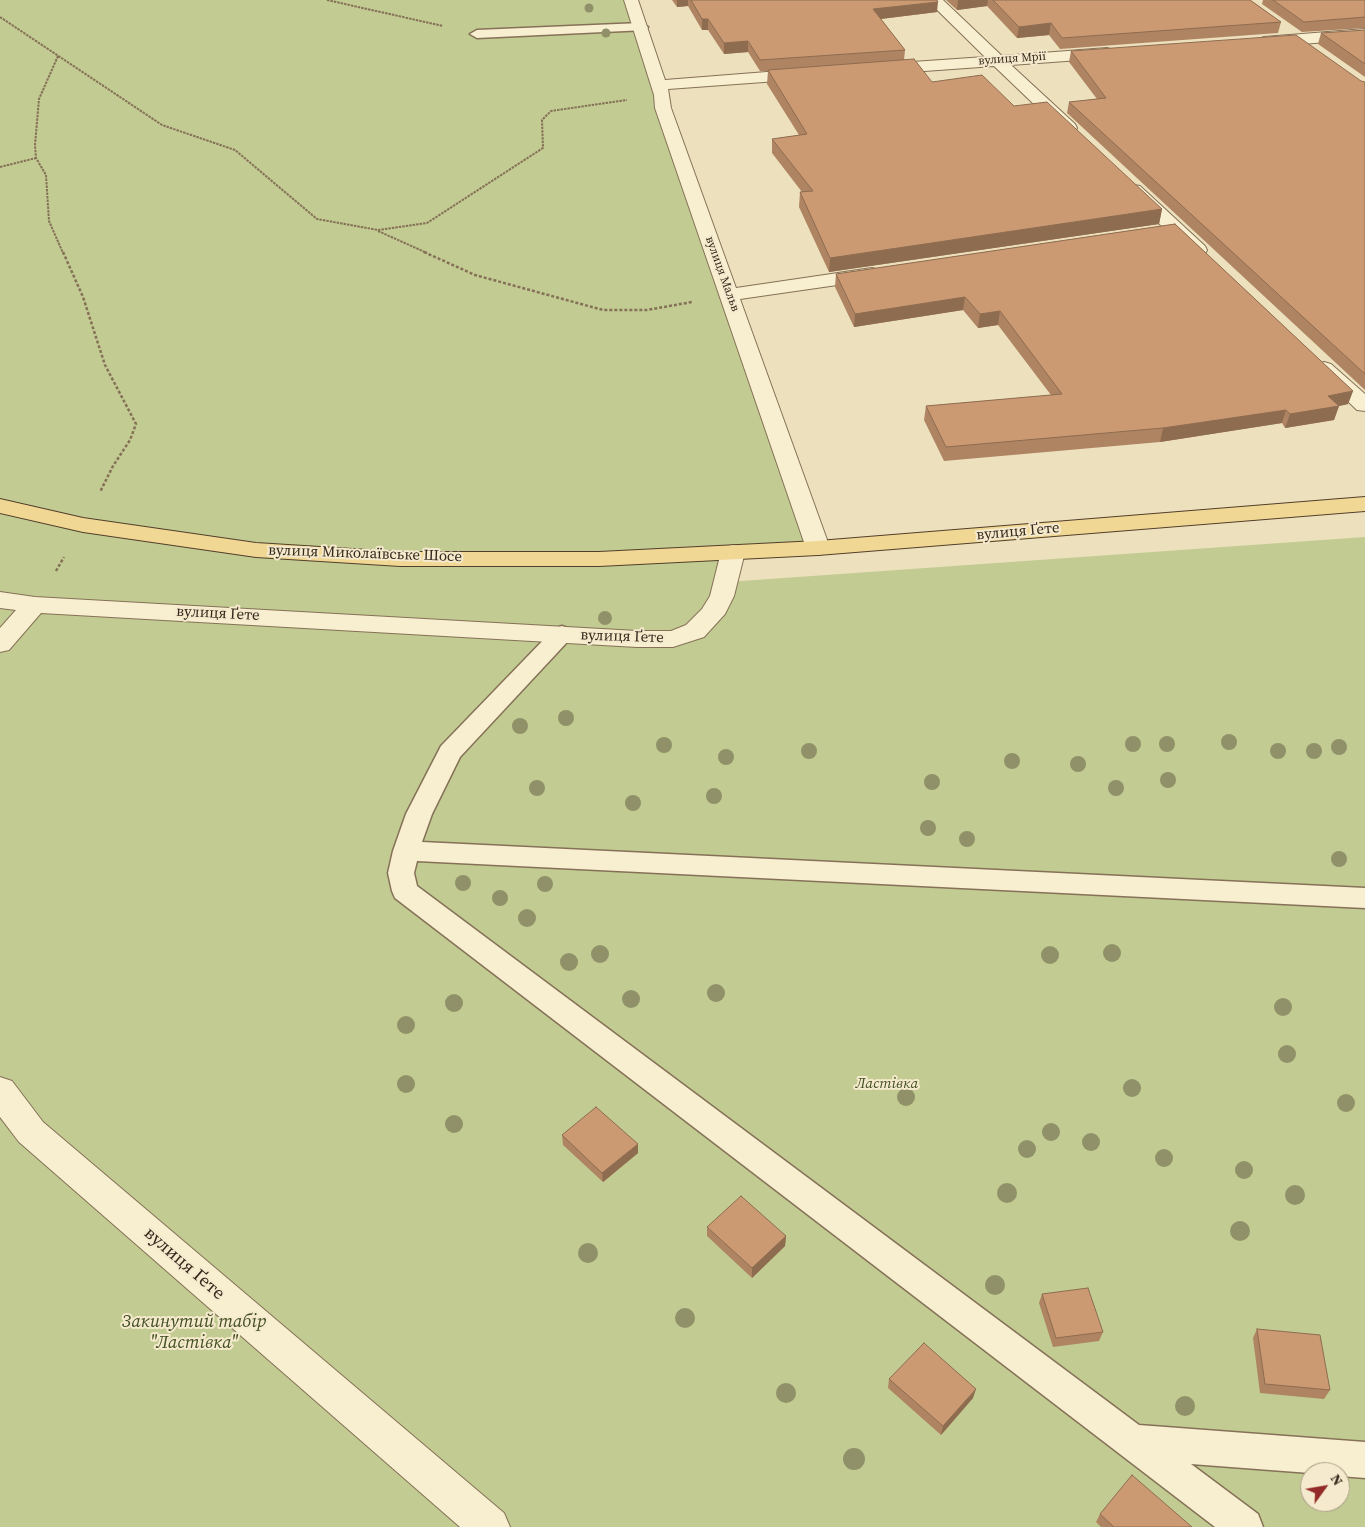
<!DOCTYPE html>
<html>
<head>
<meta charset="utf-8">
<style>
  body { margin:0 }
  #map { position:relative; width:1365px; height:1527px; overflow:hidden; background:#ede0bd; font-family:"Source Serif 4",serif }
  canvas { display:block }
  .north { position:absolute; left:1300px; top:1462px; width:50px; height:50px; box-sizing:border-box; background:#f5eacd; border:1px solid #a89c86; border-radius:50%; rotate:58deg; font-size:14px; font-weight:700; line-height:20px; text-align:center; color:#34281b }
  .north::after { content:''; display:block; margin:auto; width:18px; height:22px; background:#932a27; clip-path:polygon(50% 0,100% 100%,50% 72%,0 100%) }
</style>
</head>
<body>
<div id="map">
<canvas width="1365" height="1527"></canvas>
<div class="north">N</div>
</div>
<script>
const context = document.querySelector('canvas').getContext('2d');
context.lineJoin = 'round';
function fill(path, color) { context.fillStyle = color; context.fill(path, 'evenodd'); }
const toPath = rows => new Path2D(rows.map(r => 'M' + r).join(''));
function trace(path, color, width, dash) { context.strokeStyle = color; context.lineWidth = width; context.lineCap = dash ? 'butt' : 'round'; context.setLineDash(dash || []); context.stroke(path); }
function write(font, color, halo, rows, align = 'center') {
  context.font = font + ' "Source Serif 4",serif'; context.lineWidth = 4; context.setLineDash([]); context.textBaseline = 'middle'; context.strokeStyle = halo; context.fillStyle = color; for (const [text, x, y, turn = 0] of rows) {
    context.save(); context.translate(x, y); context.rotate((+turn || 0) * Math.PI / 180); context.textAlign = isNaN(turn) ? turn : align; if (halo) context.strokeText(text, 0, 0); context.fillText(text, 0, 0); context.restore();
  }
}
const green = toPath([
  [0,0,631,0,818,548,734,552,727,582,1365,537,1365,1527,0,1527],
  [1310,1472,1340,1472,1340,1502,1310,1502]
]);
const pathFar1 = toPath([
  [327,0,443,26],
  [0,17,162,125,235,150,317,219,378,230,427,223,543,148,542,120,551,111,627,100],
  [58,56,39,99,35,145,36,158,46,175,49,221,63,253],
  [0,167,36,158],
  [378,231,427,253]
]);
const path = toPath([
  [63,252,83,297,105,365,136,424,130,440,113,466,100,492],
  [424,252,475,275,603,310,647,310,692,302],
  [56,571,64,557]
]);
const service = toPath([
  [641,23,648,27,646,30,477,38,470,34,477,30,641,23],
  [562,626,570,629,574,634,570,639,460,757,432,814,422,842,1365,888,1365,908,417,861,414,873,417,886,1139,1425,1365,1442,1365,1478,1340,1476,1340,1472,1310,1473,1191,1464,1258,1514,1263,1527,1215,1527,395,898,392,891,388,873,393,851,406,814,441,746,554,629,562,626]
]);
const minor = toPath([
  [624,0,638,0,665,80,805,69,811,71,813,74,811,77,805,79,668,89,671,108,736,288,872,268,879,270,882,274,879,278,872,280,740,299,830,548,826,553,818,555,810,553,806,548,655,108,654,95,624,0],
  [927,0,943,0,1002,56,1107,48,1113,50,1115,53,1113,56,1107,58,1011,65,1075,124,1077,128,1075,132,1063,132,994,66,883,74,877,72,875,69,877,66,883,64,985,57,927,0],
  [1365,29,1365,39,1264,47,1259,45,1256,42,1259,39,1264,37,1365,29],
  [1134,185,1140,186,1205,246,1207,250,1205,254,1198,256,1191,254,1128,194,1125,190,1128,186,1134,185],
  [1324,362,1331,364,1365,394,1365,411,1357,410,1317,372,1314,368,1317,364,1324,362],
  [733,545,741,547,745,552,734,596,725,614,704,637,673,647,637,647,41,613,9,650,0,652,0,628,16,610,0,608,0,592,35,597,637,631,671,631,686,625,702,609,710,596,721,552,725,547,733,545],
  [0,1077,12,1081,43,1122,504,1513,510,1527,460,1527,19,1142,0,1117,0,1077]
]);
const primary = toPath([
  [1365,497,1365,511,818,555,599,566,400,566,256,557,83,532,0,513,0,499,83,518,256,543,400,552,599,552,818,541,1365,497]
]);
const trees = [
  [589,8,4.5],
  [606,33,4.5],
  [605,618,7],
  [566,718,8],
  [520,726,8],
  [1229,742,8],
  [1133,744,8],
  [1167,744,8],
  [664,745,8],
  [1339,747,8],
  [809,751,8],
  [1278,751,8],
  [1314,751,8],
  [726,757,8],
  [1012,761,8],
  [1078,764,8],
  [1168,780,8],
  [932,782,8],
  [537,788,8],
  [1116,788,8],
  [714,796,8],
  [633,803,8],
  [928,828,8],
  [967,839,8],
  [1339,859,8],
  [463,883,8],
  [545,884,8],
  [500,898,8],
  [527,918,9],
  [1112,953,9],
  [600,954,9],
  [1050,955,9],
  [569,962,9],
  [716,993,9],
  [631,999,9],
  [454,1003,9],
  [1283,1007,9],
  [406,1025,9],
  [1287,1054,9],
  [406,1084,9],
  [1132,1088,9],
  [906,1097,9],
  [1346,1103,9],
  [454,1124,9],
  [1051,1132,9],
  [1091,1142,9],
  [1027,1149,9],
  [1164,1158,9],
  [1244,1170,9],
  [1007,1193,10],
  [1295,1195,10],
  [1240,1231,10],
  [588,1253,10],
  [995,1285,10],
  [685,1318,10],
  [786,1393,10],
  [1185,1406,10],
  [854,1459,11]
];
const wall = toPath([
  [672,0,937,0,937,12,881,19,905,50,904,60,932,82,1014,106,1162,209,1159,224,829,272,799,207,800,192,802,192,772,153,772,139,799,135,767,84,768,71,760,71,748,52,724,54,708,30,702,30,688,6,677,7],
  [946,0,1250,0,1281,22,1278,33,1060,49,1049,35,1017,38,987,6,957,10],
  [1263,0,1365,0,1365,28,1302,32,1262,4],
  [1365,30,1365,77,1318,44,1321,33],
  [1071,51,1365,82,1365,390,1067,113,1069,102,1097,99,1069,62],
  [1175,224,1353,391,1348,404,1339,406,1334,420,1285,428,1282,423,1160,442,944,461,924,420,926,406,1051,395,998,325,978,328,963,310,854,327,835,287,836,274],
  [562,1135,638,1153,603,1182,563,1145],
  [707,1227,786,1236,785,1246,752,1278,707,1236],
  [1042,1294,1103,1332,1099,1341,1053,1347,1039,1303],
  [1257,1329,1330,1390,1324,1399,1260,1393,1253,1338],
  [889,1379,973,1398,941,1435,888,1388],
  [1100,1514,1192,1527,1101,1527,1096,1522]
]);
const shadedWall = toPath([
  [677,0,688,0,688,6,677,7],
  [958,0,988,0,987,6,957,10],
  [938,2,937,12,872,20,873,9],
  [702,19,708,19,708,30,702,30],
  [1051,23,1049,35,1017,38,1019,27],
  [748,41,748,52,724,54,724,43],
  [1162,209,1159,224,829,272,830,258],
  [965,297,963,310,854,327,855,314],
  [1000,311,998,325,978,328,980,314],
  [1353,391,1348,404,1339,406,1334,420,1285,428,1290,414,1328,396],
  [1286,410,1282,423,1160,442,1163,428],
  [638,1144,638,1153,603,1182,602,1173],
  [786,1236,785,1246,752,1278,752,1268],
  [976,1389,973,1398,941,1435,943,1426]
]);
const building = toPath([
  [691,0,937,0,938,2,873,9,905,50,760,60,748,41,724,43,708,19,702,19,691,0],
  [993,0,1250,0,1281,22,1062,38,1051,23,1019,27,993,0],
  [1273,0,1365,0,1365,17,1304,22,1273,0],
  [1365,30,1365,64,1321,33,1365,30],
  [1296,35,1361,81,1365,82,1365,374,1069,102,1106,98,1071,51,1296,35],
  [914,59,932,82,982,75,1014,106,1047,102,1162,209,830,258,800,192,813,191,772,139,807,134,768,70,914,59],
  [1175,224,1353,391,1328,396,1339,406,1290,414,1286,410,1163,428,946,447,926,406,1062,394,1000,311,980,314,965,297,855,314,836,274,1175,224],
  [596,1107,638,1144,602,1173,562,1135,596,1107],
  [741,1196,786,1236,752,1268,707,1227,741,1196],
  [1088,1288,1103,1332,1056,1338,1042,1294,1088,1288],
  [1257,1329,1320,1335,1330,1390,1265,1384,1257,1329],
  [924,1343,976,1389,943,1426,889,1379,924,1343],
  [1132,1475,1192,1527,1114,1527,1100,1514,1132,1475]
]);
const farStreetnames = [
  ["вулиця Мрії",1012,59,-4],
  ["вулиця Мальв",722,274,70]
];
const streetNames = [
  ["вулиця Ґете",1018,532,-5],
  ["вулиця Миколаївське Шосе",365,554,2],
  ["вулиця Ґете",218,614,3],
  ["вулиця Ґете",622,637,2]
];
const parkNames = [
  ["Ластівка",887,1084]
];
const nearStreetnames = [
  ["вулиця Ґете",184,1264,41]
];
const nearParknames = [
  ["Закинутий табір",194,1322],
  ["\"Ластівка\"",194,1343]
];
fill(green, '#c2cb92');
trace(service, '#857157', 3);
trace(minor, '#857157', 2);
trace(primary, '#523f2b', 2);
trace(pathFar1, '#857157', 2, [2.5, 1]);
trace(path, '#857157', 2.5, [3, 2]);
fill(service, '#f8eed0');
fill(minor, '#f8eed0');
fill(primary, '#f1d794');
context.fillStyle = '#909168';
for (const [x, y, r] of trees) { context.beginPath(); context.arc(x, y, r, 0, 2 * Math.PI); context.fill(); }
fill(wall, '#af8463');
fill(shadedWall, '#8e6c50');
fill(building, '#cb9a73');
trace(building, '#8e6c50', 1);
write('12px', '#34281b', '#f5eacd', farStreetnames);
write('15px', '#34281b', '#f5eacd', streetNames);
write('italic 15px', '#435022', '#f5eacd', parkNames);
write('18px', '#34281b', '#f5eacd', nearStreetnames);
write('italic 18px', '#435022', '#f5eacd', nearParknames);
</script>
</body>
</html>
